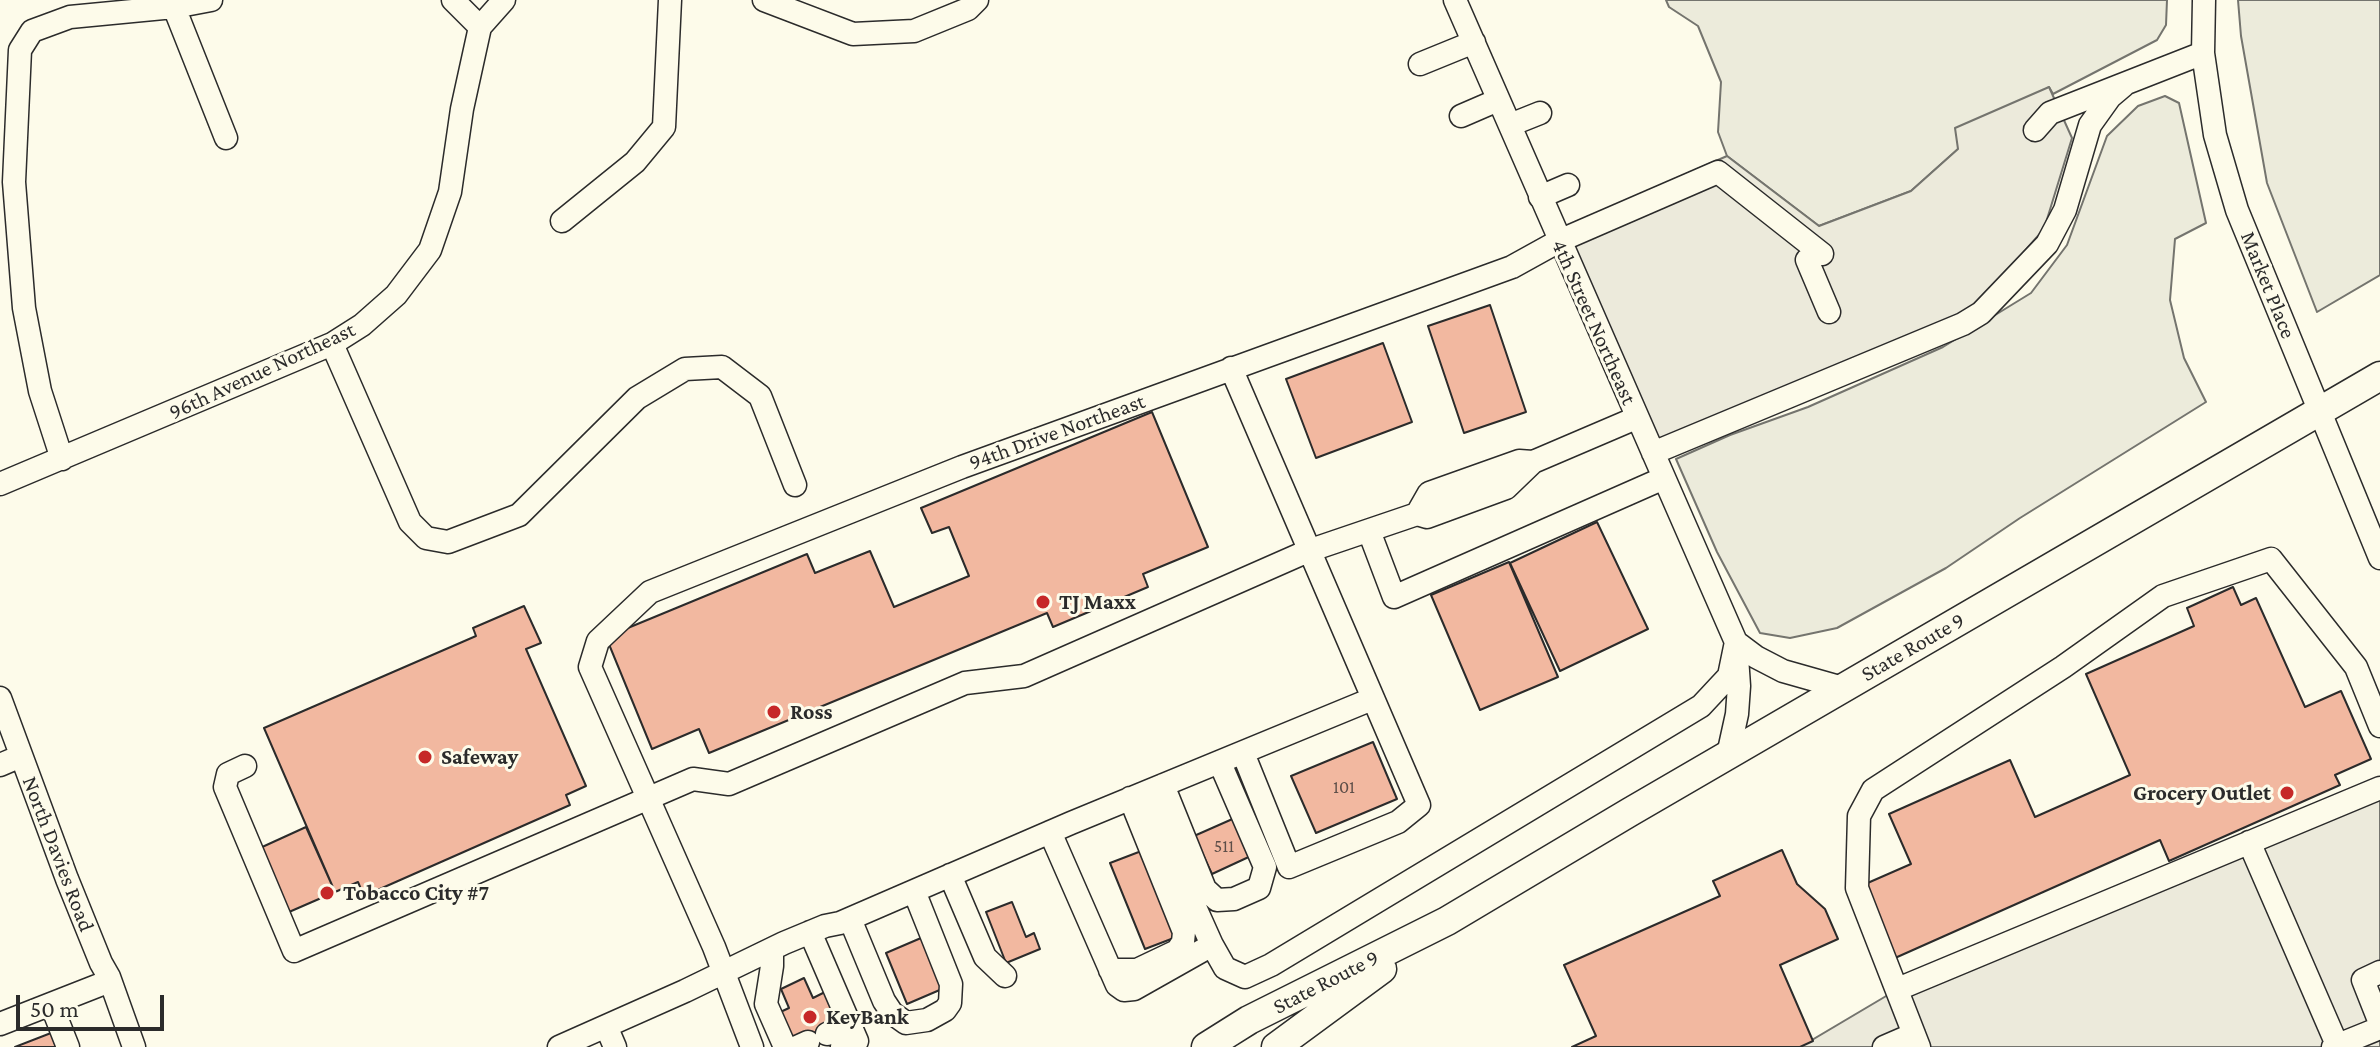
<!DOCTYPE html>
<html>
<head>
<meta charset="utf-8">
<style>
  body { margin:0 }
  #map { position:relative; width:2380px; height:1047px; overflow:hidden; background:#fdfbea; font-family:"Crimson Pro",serif }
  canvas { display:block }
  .scale { position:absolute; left:16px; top:995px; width:148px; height:36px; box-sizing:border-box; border:4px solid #2b2b2b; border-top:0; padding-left:10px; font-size:24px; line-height:28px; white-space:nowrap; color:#2b2b2b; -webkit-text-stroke:6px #fdfbea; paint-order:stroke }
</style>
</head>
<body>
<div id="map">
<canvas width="2380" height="1047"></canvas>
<div class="scale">50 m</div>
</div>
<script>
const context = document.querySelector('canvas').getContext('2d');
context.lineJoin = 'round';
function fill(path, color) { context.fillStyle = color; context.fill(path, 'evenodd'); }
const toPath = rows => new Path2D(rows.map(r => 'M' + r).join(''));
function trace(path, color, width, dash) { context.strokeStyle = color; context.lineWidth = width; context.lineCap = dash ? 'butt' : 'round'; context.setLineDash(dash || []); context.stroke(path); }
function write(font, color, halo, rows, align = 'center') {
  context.font = font + ' "Crimson Pro",serif'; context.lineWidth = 6; context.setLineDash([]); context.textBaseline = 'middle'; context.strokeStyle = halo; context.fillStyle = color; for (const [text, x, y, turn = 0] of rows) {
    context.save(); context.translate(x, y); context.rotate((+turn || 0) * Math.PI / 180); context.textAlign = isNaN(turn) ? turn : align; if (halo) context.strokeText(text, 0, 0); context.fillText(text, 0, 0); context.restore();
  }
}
const green = toPath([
  [1666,0,2167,0,2166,25,2157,40,2053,94,2049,87,1958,149,1911,191,1819,226,1727,156,1718,132,1721,82,1698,26,1669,7,1666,0],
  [2238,0,2380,0,2380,275,2317,312,2267,183,2241,36,2238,0],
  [2165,96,2179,103,2206,223,2175,239,2170,300,2184,358,2206,402,2020,518,1946,568,1837,628,1790,638,1760,633,1717,552,1676,459,1730,435,1808,407,1943,347,2031,293,2067,245,2107,136,2138,106,2165,96]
]);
const parking = toPath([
  [2049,87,2072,138,2044,229,1975,308,1663,449,1566,227,1727,156,1819,226,1911,191,1958,149,1955,128,2049,87],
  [2380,788,2380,972,2363,980,2380,1023,2380,1047,1800,1047,1898,989,2380,788]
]);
const building = toPath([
  [1490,305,1526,412,1464,433,1428,326,1490,305],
  [1383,343,1412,422,1316,458,1286,379,1383,343],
  [1152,412,1208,547,1143,574,1148,587,1053,627,1047,613,709,753,699,729,652,749,606,637,807,554,815,573,870,551,894,607,969,576,949,527,932,533,921,508,1152,412],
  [1597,522,1648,629,1560,671,1510,563,1597,522],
  [1509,562,1558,677,1480,710,1431,595,1509,562],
  [2233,587,2241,605,2256,598,2305,707,2341,691,2371,759,2335,775,2340,785,2169,861,2160,840,1895,958,1863,885,1911,864,1889,814,2010,760,2035,817,2130,775,2086,674,2194,626,2187,608,2233,587],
  [524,606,541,643,526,649,586,786,566,795,570,805,364,896,358,882,335,892,264,728,476,636,473,628,524,606],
  [1373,742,1397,799,1316,833,1291,776,1373,742],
  [1237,817,1253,855,1212,874,1194,836,1237,817],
  [306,827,335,892,289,912,260,848,306,827],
  [1144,850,1179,936,1145,949,1110,863,1144,850],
  [1782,850,1797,884,1825,909,1838,939,1780,965,1813,1041,1800,1047,1572,1047,1596,1036,1564,965,1720,896,1713,881,1782,850],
  [1012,902,1026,937,1034,933,1040,949,1006,963,986,912,1012,902],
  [921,938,942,989,907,1004,886,953,921,938],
  [804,978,813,998,825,992,837,1019,828,1037,809,1045,788,1039,776,1014,789,1008,781,989,804,978],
  [51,1033,56,1047,15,1047,51,1033]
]);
const minor = toPath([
  [453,0,480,27],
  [764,0,853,34,914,31,968,9,977,0],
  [1455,0,1736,642,1739,686,1737,714,1728,755],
  [2204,0,2203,53,2215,135,2237,210,2380,558],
  [174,7,226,138],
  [1420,64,1474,42],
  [1461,116,1498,100],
  [1510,125,1540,113],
  [2035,130,2050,113,2203,53],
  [1540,197,1568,185],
  [562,221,635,162,664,127,670,0],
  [1807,260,1829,312],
  [332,344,410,522,426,538,448,542,519,515,637,398,685,369,722,367,760,396,795,485],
  [1231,368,1419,805,1398,822,1289,867,1243,753],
  [1653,453,1963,324,1981,313,2047,244,2065,210,2090,125,2110,97,2123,86],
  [62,459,40,391,24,308,14,182,20,50,32,31,70,17,174,7,211,0],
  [0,484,332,344,362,325,396,295,430,250,450,192,462,109,480,27,504,0],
  [1417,514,1429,493,1519,461,1533,462],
  [1369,531,1394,597,1664,478],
  [1736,642,1756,657,1783,671,1843,688],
  [0,698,67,879,101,963,109,977,134,1047],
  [0,765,21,756],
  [245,766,228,774,225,787,294,951,693,779,729,784,965,683,1024,676,1308,551,1417,514,1427,517,1506,488,1533,462,1636,418],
  [1163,785,1205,889,1217,900,1234,899,1259,888,1265,867,1220,763],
  [1144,793,1212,945,1225,968,1245,977,1271,965,1701,706,1729,676,1736,642],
  [1050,832,1117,985,1124,990,1134,989,1212,945],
  [2249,842,2338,1047],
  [950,875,985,957,1005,976],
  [850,919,884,1001,892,1013,906,1023,927,1020,945,1010,950,1003,951,984,914,891],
  [810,932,857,1041,842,1047],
  [772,949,772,966,766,1004,785,1047],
  [1110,970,1137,970,1177,951,1183,942,1184,932,1130,798],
  [2380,972,2363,980,2380,1023],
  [1898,989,2380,788],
  [0,1024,51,1004],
  [606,1026,615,1047],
  [827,1034,850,1023],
  [68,1047,51,1004,102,984],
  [559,1047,685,991,784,943,825,926,840,923,1071,823,1372,699],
  [752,1047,714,947,590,667,598,641,650,592,962,467,1512,267,1559,241,1718,172,1822,254],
  [797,1047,808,1042],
  [1884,1047,1914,1034],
  [1919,1047,1857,888,1859,816,1873,790,2063,667,2163,596,2271,559,2356,667,2380,726],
  [2333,1047,2380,1028]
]);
const major = toPath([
  [1206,1047,1249,1020,1447,921,1630,812,2380,376],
  [1276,1047,1382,969]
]);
const markers = [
  [1043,602,8,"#c62828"],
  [774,712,8,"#c62828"],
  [425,757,8,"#c62828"],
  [2287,793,8,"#c62828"],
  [327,893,8,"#c62828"],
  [810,1017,8,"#c62828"]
];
const numberNames = [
  ["101",1344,787],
  ["511",1224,846]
];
const streetNames = [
  ["Market Place",2268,285,68],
  ["4th Street Northeast",1594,322,66],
  ["96th Avenue Northeast",262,371,-25],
  ["94th Drive Northeast",1057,432,-20],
  ["State Route 9",1913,647,-30],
  ["North Davies Road",58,854,69],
  ["State Route 9",1326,982,-27]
];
const poiNames = [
  ["TJ Maxx",1059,602],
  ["Ross",790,712],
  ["Safeway",441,757],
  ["Grocery Outlet",2271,793,"right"],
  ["Tobacco City #7",343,893],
  ["KeyBank",826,1017]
];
fill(green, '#ecebdb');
trace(green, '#74746e', 2);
fill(parking, '#eceadb');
trace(parking, '#74746e', 2);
fill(building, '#f2b8a0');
trace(building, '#2b2b2b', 2);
trace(minor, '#2b2b2b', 25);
trace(major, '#2b2b2b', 31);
trace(minor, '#fdfbea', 22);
trace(major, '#fdfbea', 28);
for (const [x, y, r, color] of markers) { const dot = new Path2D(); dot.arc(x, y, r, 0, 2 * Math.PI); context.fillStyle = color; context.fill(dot); trace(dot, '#fdfbea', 3); }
write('18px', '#5d4e48', null, numberNames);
write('22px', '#2b2b2b', '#fdfbea', streetNames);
write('bold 22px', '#2b2b2b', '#fdfbea', poiNames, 'left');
</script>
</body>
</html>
